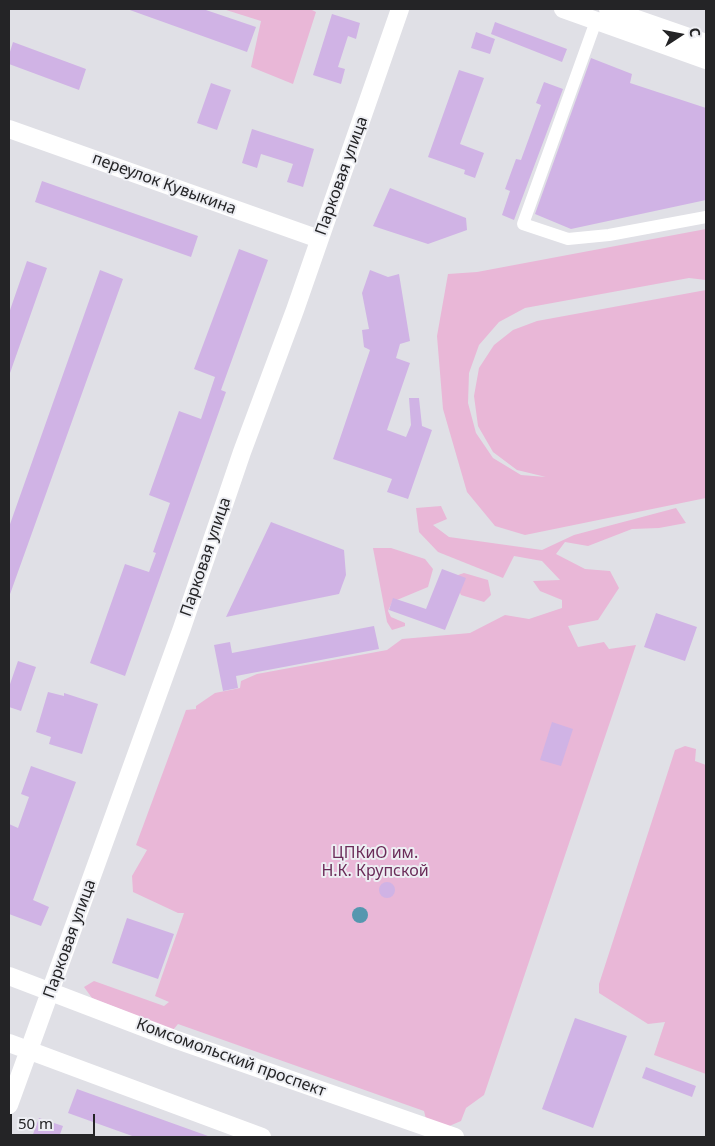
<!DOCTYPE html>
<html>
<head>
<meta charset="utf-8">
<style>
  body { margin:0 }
  #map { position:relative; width:715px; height:1146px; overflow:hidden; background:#e0e0e6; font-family:"Noto Sans",sans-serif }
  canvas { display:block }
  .frame { position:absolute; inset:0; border:10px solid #242426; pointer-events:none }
  .north { position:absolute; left:655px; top:10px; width:50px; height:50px; -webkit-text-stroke:4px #edeef3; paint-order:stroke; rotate:79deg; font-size:14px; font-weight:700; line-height:20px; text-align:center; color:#242426 }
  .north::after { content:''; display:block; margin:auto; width:18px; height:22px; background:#242426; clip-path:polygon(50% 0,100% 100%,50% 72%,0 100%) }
  .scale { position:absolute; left:10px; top:1114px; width:85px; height:22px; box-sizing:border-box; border:2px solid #242426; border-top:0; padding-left:6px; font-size:15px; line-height:18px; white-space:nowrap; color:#242426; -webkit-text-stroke:4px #edeef3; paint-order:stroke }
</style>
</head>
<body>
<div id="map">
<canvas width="715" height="1146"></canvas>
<div class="frame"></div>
<div class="north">С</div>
<div class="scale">50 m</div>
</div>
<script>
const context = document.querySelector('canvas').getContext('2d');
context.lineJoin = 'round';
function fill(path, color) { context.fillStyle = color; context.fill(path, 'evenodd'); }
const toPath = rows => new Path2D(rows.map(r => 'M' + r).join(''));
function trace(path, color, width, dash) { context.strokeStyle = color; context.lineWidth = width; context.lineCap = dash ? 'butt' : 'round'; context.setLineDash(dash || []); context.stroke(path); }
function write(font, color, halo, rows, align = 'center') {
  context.font = font + ' "Noto Sans",sans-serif'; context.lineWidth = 4; context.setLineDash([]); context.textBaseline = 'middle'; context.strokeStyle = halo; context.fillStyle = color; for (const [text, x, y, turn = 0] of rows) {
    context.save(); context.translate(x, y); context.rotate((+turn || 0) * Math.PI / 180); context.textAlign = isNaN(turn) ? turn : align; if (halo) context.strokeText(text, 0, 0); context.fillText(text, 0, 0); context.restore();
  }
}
const green = toPath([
  [223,9,310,9,316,12,293,84,251,67,261,21],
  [706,229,706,280,689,278,525,308,499,322,479,345,469,373,468,403,476,433,493,458,521,475,546,477,517,470,493,452,478,426,474,396,479,368,494,345,513,330,537,321,706,290,706,498,525,535,495,526,467,492,443,409,437,336,448,274,477,272],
  [441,506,447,519,433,525,449,537,542,550,574,535,676,508,686,523,659,528,632,529,588,546,565,542,556,554,585,569,610,571,619,588,598,620,568,626,578,647,604,642,609,649,636,645,484,1095,466,1108,461,1121,447,1127,426,1119,424,1111,178,1024,173,1030,92,998,84,987,94,981,164,1006,169,1002,155,996,184,913,178,913,133,892,132,876,147,850,136,845,186,710,196,709,196,706,215,693,240,688,241,681,257,674,387,650,402,639,470,633,505,615,529,619,562,608,562,600,540,591,533,581,560,580,542,561,514,556,503,578,438,552,419,532,416,508],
  [373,548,391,548,425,559,433,569,428,587,392,602,388,611,391,617,405,623,405,626,392,630,387,622],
  [464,573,488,580,491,595,484,602,461,595,452,577],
  [685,746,696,749,695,761,706,765,706,1074,654,1055,665,1022,648,1024,599,993,599,984,675,750]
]);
const water = toPath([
  '352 915a8 8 0 1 1 16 0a8 8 0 1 1-16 0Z'
]);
const building = toPath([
  [127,9,203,9,256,27,247,52],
  [332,14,360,23,356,39,348,36,338,67,345,69,341,84,313,75],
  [495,22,567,49,562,62,491,34],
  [476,32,495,39,490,54,471,48],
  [13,42,86,69,79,90,9,64,9,55],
  [591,58,632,74,630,83,706,108,706,200,571,229,535,214],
  [459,70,484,78,460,144,484,153,475,178,464,174,465,170,428,157],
  [544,82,563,89,514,220,502,215,510,191,505,189,516,159,521,160,541,105,536,103],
  [211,83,231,90,217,130,197,123],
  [252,129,314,149,303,187,287,182,293,164,261,154,257,168,242,163],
  [42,181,198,236,191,257,35,202],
  [390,188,466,218,467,230,428,244,373,226],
  [239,249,268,260,221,390,226,392,125,676,90,663,125,564,149,572,156,553,153,552,170,503,149,495,179,411,201,419,215,377,194,369],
  [27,261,47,268,10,373,9,313],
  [100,270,123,279,9,597,9,527],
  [370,270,388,277,399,274,410,341,400,344,396,358,410,363,387,430,406,437,411,425,409,398,419,398,422,426,432,430,408,499,387,492,392,479,333,459,370,350,364,347,362,330,369,329,362,293],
  [271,522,344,550,346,575,339,594,226,617],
  [442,569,466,578,445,630,389,610,393,598,426,609],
  [656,613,697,627,685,661,644,647],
  [374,626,379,649,236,676,238,688,223,691,214,645,230,642,232,653],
  [18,661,36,667,21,711,9,707,9,687],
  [48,692,64,696,64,693,98,704,82,754,49,744,51,737,36,732],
  [552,722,573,729,561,766,540,760],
  [31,766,76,782,33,900,49,907,41,926,9,914,9,824,18,828,29,797,21,794],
  '379 890a8 8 0 1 1 16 0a8 8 0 1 1-16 0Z',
  [127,918,174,934,158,979,112,963],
  [575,1018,627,1036,593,1128,542,1109],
  [646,1067,696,1086,692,1097,642,1078],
  [77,1089,208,1136,208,1137,135,1137,68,1113],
  [39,1118,63,1126,59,1137,32,1137]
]);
const street = toPath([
  [596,21,523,224,568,239,609,235,706,217]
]);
const secondary = toPath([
  [563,9,706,60],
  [608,9,706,43],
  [9,129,319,239],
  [9,976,174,1039,455,1137],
  [9,1043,262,1137],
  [9,1105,182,628,242,452,295,310,400,9]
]);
const streetNames = [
  ["Парковая улица",342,176,-70],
  ["переулок Кувыкина",164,184,20],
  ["Парковая улица",206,557,-71],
  ["Парковая улица",70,939,-70],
  ["Комсомольский проспект",231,1058,20]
];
const parkNames = [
  ["ЦПКиО им.",375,853],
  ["Н.К. Крупской",375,871]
];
fill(green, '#e9b7d7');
fill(water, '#5597af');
fill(building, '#d0b3e5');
trace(street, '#fff', 12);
trace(secondary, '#fff', 18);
write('16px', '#242426', '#edeef3', streetNames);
write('16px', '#6b2c59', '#edeef3', parkNames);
</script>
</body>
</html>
